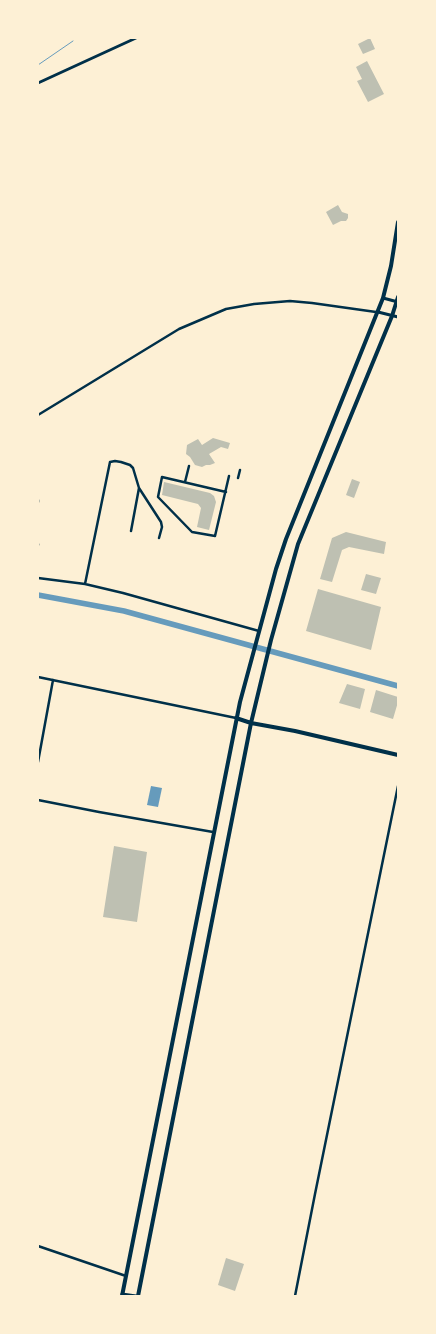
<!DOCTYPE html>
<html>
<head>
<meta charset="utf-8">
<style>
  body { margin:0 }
  #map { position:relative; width:436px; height:1334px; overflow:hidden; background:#fdf0d5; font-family:"IBM Plex Sans",sans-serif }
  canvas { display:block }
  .frame { position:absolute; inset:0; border:39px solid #fdf0d5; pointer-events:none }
</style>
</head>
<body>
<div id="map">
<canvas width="436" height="1334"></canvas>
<div class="frame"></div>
</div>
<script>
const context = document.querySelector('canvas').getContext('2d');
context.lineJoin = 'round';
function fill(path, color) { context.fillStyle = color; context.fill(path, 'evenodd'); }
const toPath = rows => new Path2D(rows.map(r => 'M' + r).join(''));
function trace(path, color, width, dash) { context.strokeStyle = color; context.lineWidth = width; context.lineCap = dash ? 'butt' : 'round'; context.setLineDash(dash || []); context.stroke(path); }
const water = toPath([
  [151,786,162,788,158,807,147,805]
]);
const stream = toPath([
  [38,65,73,41]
]);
const canal = toPath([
  [38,595,124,611,398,686]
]);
const building = toPath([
  [370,38,375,49,363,54,358,44],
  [367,61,384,94,368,102,357,81,362,79,356,67],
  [338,205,342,212,348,214,348,218,346,221,341,221,333,225,326,212],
  [213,438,230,443,228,449,221,447,209,454,215,463,210,465,206,465,202,467,195,465,190,457,186,454,187,445,198,439,202,445],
  [352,479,360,482,354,498,346,495],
  [164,482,210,493,214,496,216,502,209,530,197,527,201,508,198,504,162,495],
  [346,532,386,542,384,554,349,547,342,550,332,582,320,579,332,538],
  [366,574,381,578,376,594,361,590],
  [318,589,381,607,371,650,306,631],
  [347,684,365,689,360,709,339,703],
  [376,690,398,697,398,702,393,719,370,712],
  [114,846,147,852,137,922,103,917],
  [226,1258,244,1264,235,1291,218,1285]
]);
const minor = toPath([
  [238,478,240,470],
  [185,482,189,466],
  [226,492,162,477,158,497,192,532,215,536,229,476],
  [38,500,38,502],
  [131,531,139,488],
  [38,545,38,544],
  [38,578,85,584,123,593,259,631],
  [85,584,110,462,115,461,121,462,130,465,133,468,139,488,161,522,162,527,159,538],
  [38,677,236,718],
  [38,762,53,680],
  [38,800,99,812,213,832],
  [38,1246,126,1276],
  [295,1296,315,1194,398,786]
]);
const tertiary = toPath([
  [38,415,179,329,226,309,254,304,290,301,312,303,376,312]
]);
const secondary = toPath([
  [38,83,136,38],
  [383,298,398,302],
  [378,312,398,317],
  [122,1294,136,1296]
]);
const primary = toPath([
  [236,718,251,723,295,731,398,755],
  [122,1296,240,702,276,569,286,539,383,298,391,266,398,222],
  [138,1296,251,723,271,640,298,544,392,316,398,297]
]);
fill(water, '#669bbc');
trace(stream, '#669bbc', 1);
trace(canal, '#669bbc', 5.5);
fill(building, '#bec0b2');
trace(minor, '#003049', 2.5);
trace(tertiary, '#003049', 2.5);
trace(secondary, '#003049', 3);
trace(primary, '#003049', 4);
</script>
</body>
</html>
